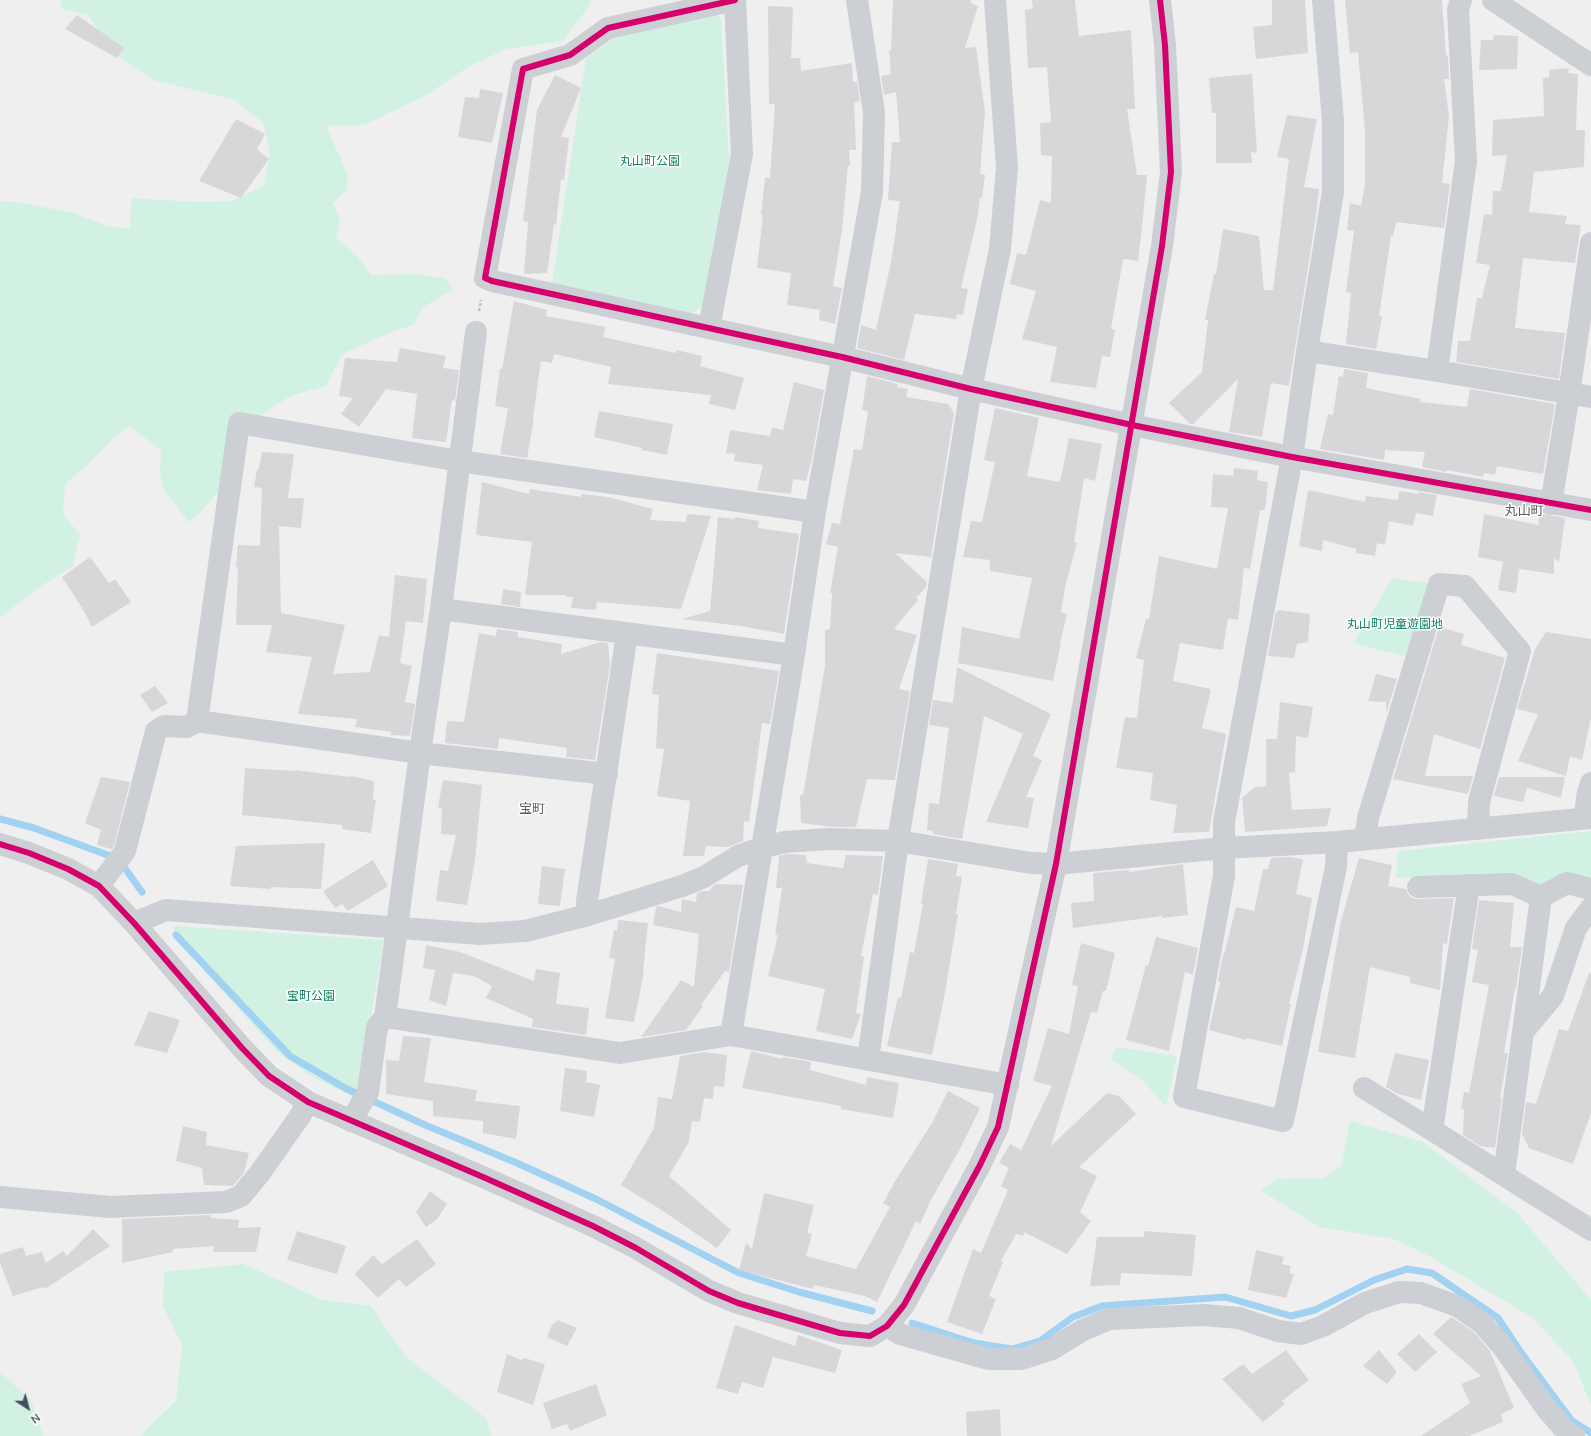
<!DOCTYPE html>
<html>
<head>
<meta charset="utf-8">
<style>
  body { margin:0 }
  #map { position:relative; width:1591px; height:1436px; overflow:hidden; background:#f0efef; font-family:"Nunito Sans",sans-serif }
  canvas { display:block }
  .north { position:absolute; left:8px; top:1388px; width:40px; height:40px; -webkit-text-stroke:3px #fff; paint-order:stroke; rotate:144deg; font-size:11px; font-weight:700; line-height:16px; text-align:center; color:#444d5d }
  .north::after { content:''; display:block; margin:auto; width:14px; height:18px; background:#444d5d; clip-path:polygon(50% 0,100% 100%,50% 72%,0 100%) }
</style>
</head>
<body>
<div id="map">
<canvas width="1591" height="1436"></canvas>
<div class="north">N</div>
</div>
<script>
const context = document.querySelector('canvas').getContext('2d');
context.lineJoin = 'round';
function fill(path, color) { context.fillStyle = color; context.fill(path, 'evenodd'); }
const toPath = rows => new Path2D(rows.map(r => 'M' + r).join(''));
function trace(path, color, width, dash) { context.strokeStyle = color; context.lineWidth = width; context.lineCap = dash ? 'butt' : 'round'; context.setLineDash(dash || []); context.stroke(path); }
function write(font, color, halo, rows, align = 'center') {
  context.font = font + ' "Nunito Sans","Noto Sans JP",sans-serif'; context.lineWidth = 3; context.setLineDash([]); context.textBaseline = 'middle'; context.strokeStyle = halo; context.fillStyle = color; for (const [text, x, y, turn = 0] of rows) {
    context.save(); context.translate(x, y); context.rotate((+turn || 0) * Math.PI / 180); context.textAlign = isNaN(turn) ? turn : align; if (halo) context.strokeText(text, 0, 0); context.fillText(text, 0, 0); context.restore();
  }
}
const green = toPath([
  [60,0,591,0,587,9,563,41,506,49,468,67,428,94,364,125,326,126,348,175,346,191,333,203,340,218,336,237,357,256,371,275,415,274,445,278,453,289,422,308,414,325,391,332,342,354,326,386,290,396,264,413,226,444,223,486,202,511,189,522,165,492,160,475,161,450,129,426,114,437,94,459,65,484,63,514,80,535,73,566,38,588,0,618,0,202,8,201,71,212,107,226,130,229,131,198,197,202,233,201,264,185,270,154,263,123,235,100,153,80,112,52,88,15,62,9],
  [713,10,721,19,729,161,704,305,690,314,552,284,586,58,613,39],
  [1392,578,1435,584,1412,658,1354,643],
  [1591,831,1591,882,1547,890,1519,876,1396,878,1398,851],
  [175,926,384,940,357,1099,313,1077,277,1052,172,935],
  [1115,1047,1177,1056,1166,1106,1141,1079,1111,1060],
  [1350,1121,1423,1142,1518,1214,1591,1300,1591,1405,1573,1361,1533,1318,1429,1256,1394,1239,1320,1227,1260,1190,1278,1179,1324,1178,1341,1166],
  [243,1264,323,1300,371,1306,406,1357,487,1419,491,1436,140,1436,176,1401,182,1345,163,1306,164,1272],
  [0,1372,31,1400,43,1436,0,1436]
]);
const stream = toPath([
  [0,819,34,828,113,857,124,867,142,892],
  [176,935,290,1056,345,1088,425,1125,517,1163,598,1200,739,1273,799,1292,872,1311],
  [912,1323,974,1343,1012,1349,1040,1341,1073,1317,1102,1306,1225,1297,1291,1316,1315,1310,1374,1280,1407,1269,1432,1273,1498,1318,1520,1351,1572,1421,1591,1433]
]);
const building = toPath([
  [893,0,971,0,971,3,978,6,965,48,976,47,985,112,980,174,985,175,982,198,980,197,978,215,961,288,968,289,963,315,957,314,956,319,915,314,904,360,857,348,861,325,876,330,891,262,900,201,888,200,892,142,900,142,896,92,884,95,881,76,891,74,889,50,891,50],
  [1032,0,1075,0,1079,36,1131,30,1135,109,1127,109,1137,175,1147,175,1142,228,1138,261,1123,259,1111,329,1115,330,1110,357,1102,356,1096,388,1050,382,1057,347,1022,339,1036,291,1010,284,1017,253,1026,255,1040,200,1051,203,1052,156,1041,155,1040,123,1051,122,1047,67,1028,68,1025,10,1033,9],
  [1272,0,1305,0,1308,53,1256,59,1253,27,1272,25],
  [1345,0,1442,0,1446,56,1448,55,1449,79,1444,79,1449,116,1442,183,1450,184,1444,228,1396,222,1393,236,1391,236,1379,316,1382,317,1376,349,1346,344,1351,293,1346,292,1354,231,1347,230,1350,203,1361,206,1365,185,1365,131,1358,52,1350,53],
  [768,6,793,7,791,58,800,58,801,71,852,63,853,82,857,82,860,101,854,103,856,150,849,150,850,165,848,166,842,230,833,286,842,288,835,324,819,320,820,310,787,305,791,273,757,268,763,215,761,215,765,178,770,178,775,104,769,104],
  [77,15,124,48,117,58,65,29],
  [1494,35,1518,36,1517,69,1479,70,1481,40,1493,40],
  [1569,68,1568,73,1578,74,1576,130,1585,130,1584,167,1534,172,1529,212,1567,216,1565,224,1581,225,1575,263,1523,258,1515,328,1565,333,1559,379,1456,362,1458,341,1470,341,1477,298,1482,298,1490,265,1476,263,1484,214,1492,215,1493,191,1501,191,1507,155,1492,156,1493,120,1544,116,1543,78,1549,77,1549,70],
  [1252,74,1257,153,1251,152,1252,163,1216,163,1216,113,1212,113,1209,78],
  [555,75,581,88,561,137,569,138,564,180,561,179,556,225,554,224,547,273,524,274,528,222,523,221,537,110],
  [480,89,503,93,492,143,458,137,465,97,479,98],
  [1287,115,1317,119,1304,187,1319,189,1315,223,1289,386,1271,383,1262,437,1229,432,1238,379,1193,424,1190,424,1169,403,1202,372,1208,320,1205,320,1214,274,1216,274,1223,229,1259,236,1264,290,1273,290,1289,159,1277,157],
  [236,119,265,134,257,149,269,159,241,198,199,181],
  [514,301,547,310,546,316,606,327,603,337,676,353,676,350,702,356,700,366,744,378,735,410,709,404,711,395,608,384,611,367,554,354,552,363,541,361,533,418,534,418,527,458,500,454,508,408,495,406,500,369,502,369],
  [400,348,446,356,443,368,459,370,455,401,452,400,446,442,412,438,417,394,386,389,359,427,341,414,353,398,339,396,345,358,397,362],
  [1344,369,1368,373,1366,388,1421,399,1420,402,1467,407,1470,389,1555,404,1543,474,1497,466,1495,475,1484,473,1483,477,1447,470,1446,472,1422,467,1425,452,1385,450,1384,460,1320,449,1328,414,1333,415,1339,376,1343,377],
  [867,376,898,384,897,387,908,389,906,397,948,404,954,413,931,557,895,553,927,582,926,587,916,598,918,600,894,629,917,635,899,689,910,691,895,780,867,779,856,827,833,827,801,823,800,795,803,795,825,666,825,630,830,629,832,593,830,593,838,547,826,544,832,523,840,524,854,449,862,450,868,411,862,410],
  [794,382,824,390,811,463,806,481,793,479,791,494,757,490,763,465,734,461,735,454,726,453,730,430,770,436,772,427,783,430],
  [995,408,1039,418,1027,476,1060,482,1069,438,1102,444,1095,481,1084,478,1074,542,1077,543,1066,583,1061,612,1067,614,1060,643,1061,643,1053,681,958,663,962,627,1019,639,1032,578,990,571,990,560,963,557,971,521,982,522,995,462,984,460],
  [599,411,673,424,667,455,642,450,642,448,594,437],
  [262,452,294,454,288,498,304,498,301,528,279,526,281,613,345,625,333,674,370,672,379,635,389,637,395,575,427,579,423,623,406,621,400,663,412,666,405,702,415,704,410,736,391,735,391,732,355,727,357,719,298,714,312,657,266,652,272,625,236,625,238,567,236,567,238,545,260,546,262,488,254,487,257,470,259,468],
  [1234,468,1258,471,1257,480,1268,482,1265,510,1260,510,1250,569,1244,568,1238,620,1228,618,1223,650,1180,643,1173,681,1211,689,1202,728,1226,734,1209,832,1173,833,1177,805,1150,800,1153,773,1116,768,1125,717,1137,718,1144,660,1136,658,1146,619,1149,619,1159,556,1217,569,1228,508,1211,507,1213,474,1233,476],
  [482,482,529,494,530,489,581,497,581,494,608,497,653,509,650,520,686,522,687,514,711,516,681,609,597,602,596,610,571,608,573,597,566,597,566,595,525,595,532,542,476,535],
  [1308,490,1365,502,1366,496,1398,500,1399,491,1418,494,1418,492,1437,495,1433,516,1416,513,1413,526,1389,521,1385,545,1377,543,1375,556,1356,553,1356,549,1323,540,1322,551,1299,546],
  [1538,513,1565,518,1559,562,1554,558,1554,574,1519,569,1516,593,1498,590,1503,562,1478,557,1484,514,1539,525],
  [718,517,735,519,735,517,759,521,758,528,799,534,784,634,741,626,682,619,710,611],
  [90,557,109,583,115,579,131,602,92,627,84,611,62,577],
  [503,589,521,592,520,607,501,604],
  [1279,610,1310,614,1308,642,1297,644,1294,658,1268,656,1276,611,1278,612],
  [1439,627,1464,634,1461,645,1505,658,1480,749,1434,734,1425,776,1473,776,1468,794,1393,779],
  [497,629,518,632,518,637,562,644,561,654,600,642,608,643,610,665,595,760,566,757,567,748,499,738,498,749,445,743,447,721,464,722,479,633,496,636],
  [1546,632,1591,639,1591,718,1582,760,1570,756,1566,776,1518,761,1538,714,1517,709,1535,649],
  [657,653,779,671,770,724,762,723,749,822,744,821,743,841,728,847,706,846,704,856,683,856,690,801,657,796,664,749,656,748,659,695,652,694],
  [957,667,1051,714,1033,756,1042,760,1026,797,1034,798,1028,828,986,822,1023,734,984,716,962,839,933,834,933,831,927,830,929,803,939,804,949,728,929,725,933,700,953,703],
  [1376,674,1397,679,1386,714,1386,702,1368,701],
  [155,686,168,703,152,712,140,695],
  [1280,702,1313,707,1308,738,1296,736,1295,772,1289,773,1292,810,1331,808,1327,826,1245,832,1242,798,1255,787,1266,786,1266,739,1277,739],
  [245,768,295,771,295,770,350,777,351,776,374,781,373,800,376,800,371,833,342,829,342,825,242,815],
  [101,777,130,782,114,846,111,849,97,845,101,830,85,823],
  [1499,777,1565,777,1561,798,1527,788,1523,802,1494,796],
  [443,780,482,785,475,860,467,905,436,901,440,870,448,871,456,835,441,834,442,809,438,807],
  [325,843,321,889,271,887,270,889,230,886,236,846],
  [787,854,806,855,807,863,843,868,846,855,883,856,878,895,873,894,861,956,864,957,856,1013,861,1014,852,1039,816,1031,825,989,768,976,778,935,775,935,782,888,776,888,779,856],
  [1290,857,1303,859,1296,894,1312,898,1303,949,1289,1004,1291,1004,1282,1046,1247,1038,1246,1040,1209,1030,1220,982,1218,981,1223,954,1224,955,1236,907,1254,911,1263,869,1268,869,1271,858],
  [1359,858,1392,865,1388,886,1406,889,1408,894,1412,898,1418,899,1454,898,1447,944,1443,943,1440,990,1410,983,1410,977,1370,967,1355,1058,1318,1052,1341,921],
  [928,859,958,864,956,876,962,877,956,914,958,914,944,998,932,1055,887,1046,898,997,901,998,910,952,914,953,923,904,921,904],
  [373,860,388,886,348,911,342,904,335,908,323,891],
  [1183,864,1188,915,1162,918,1162,916,1073,928,1071,903,1094,901,1093,873,1129,870,1129,872],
  [542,866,565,869,560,906,538,904],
  [717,884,743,885,729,972,725,971,701,1005,703,1006,686,1030,641,1037,681,980,694,987,699,934,653,925,656,907,658,906,681,912,682,899,696,902,697,893,703,891,710,891,712,887],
  [1479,900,1514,903,1510,947,1522,947,1516,989,1515,988,1504,1053,1508,1053,1500,1098,1502,1098,1495,1148,1480,1146,1463,1135,1464,1109,1461,1109,1464,1092,1469,1093,1489,985,1472,982,1478,950,1472,949],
  [618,920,648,923,643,972,644,972,634,1022,605,1018,615,959,609,958,614,930,617,931],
  [1156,937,1198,948,1193,975,1185,972,1169,1051,1126,1040,1146,965,1148,966],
  [1081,943,1115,953,1106,991,1103,991,1097,1013,1091,1012,1051,1146,1107,1093,1119,1096,1136,1114,1079,1167,1097,1176,1080,1212,1091,1221,1067,1254,1024,1232,1023,1236,1016,1234,1001,1261,1003,1262,989,1296,996,1299,982,1334,947,1322,973,1249,981,1253,1008,1190,1001,1186,1009,1168,999,1163,1010,1144,1021,1150,1052,1086,1033,1081,1048,1028,1069,1034,1078,986,1072,985],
  [426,945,460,952,534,981,536,969,560,973,556,1004,589,1008,586,1035,532,1027,533,1019,486,998,492,986,474,976,453,973,446,1006,429,1000,435,970,423,968],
  [1589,973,1591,974,1591,1113,1573,1164,1529,1148,1522,1134,1526,1102,1536,1104,1559,1029,1568,1031],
  [149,1011,180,1020,167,1053,134,1045],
  [403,1036,431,1038,424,1082,477,1090,475,1101,520,1106,516,1139,483,1133,483,1121,433,1116,433,1101,386,1094,386,1060,399,1061],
  [751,1051,783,1059,783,1057,811,1062,810,1070,866,1085,867,1077,899,1083,893,1118,841,1109,841,1106,742,1088],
  [704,1052,727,1055,724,1087,714,1086,713,1099,704,1098,700,1122,692,1121,689,1142,669,1176,731,1230,717,1248,663,1211,621,1185,654,1128,658,1097,672,1099,680,1056],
  [1395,1053,1429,1060,1421,1100,1398,1094,1386,1087],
  [565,1068,587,1071,586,1082,600,1085,594,1117,560,1111],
  [948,1091,980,1108,962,1145,931,1200,920,1224,916,1221,877,1302,865,1296,814,1285,813,1289,739,1270,746,1243,752,1249,764,1193,814,1205,807,1233,812,1234,806,1256,856,1269,890,1207,883,1203,897,1178,932,1123],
  [183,1126,207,1132,206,1145,249,1153,244,1173,233,1186,204,1185,202,1168,176,1161],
  [430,1191,447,1204,437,1219,426,1227,416,1212],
  [211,1215,211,1218,239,1220,238,1228,261,1227,256,1252,213,1252,214,1246,173,1249,173,1252,122,1263,122,1219],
  [93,1229,110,1246,45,1289,43,1287,13,1296,0,1263,0,1254,23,1247,26,1256,42,1252,46,1263,63,1251,67,1256],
  [297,1231,346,1246,337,1274,287,1260],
  [1144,1231,1196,1235,1192,1276,1121,1273,1120,1285,1090,1286,1097,1237,1144,1237],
  [417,1239,436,1264,406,1287,399,1279,378,1298,355,1274,373,1255,382,1264],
  [1256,1250,1284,1257,1282,1264,1291,1266,1289,1273,1294,1274,1286,1298,1248,1290],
  [1451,1317,1474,1332,1490,1351,1514,1408,1501,1414,1503,1422,1469,1436,1421,1436,1470,1403,1461,1384,1481,1376,1433,1334],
  [558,1320,577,1328,567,1346,547,1337,552,1325],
  [735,1325,795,1346,798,1335,842,1350,835,1373,773,1357,763,1388,742,1382,738,1394,716,1388],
  [1419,1334,1437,1352,1415,1372,1397,1354],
  [1286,1350,1309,1380,1282,1401,1285,1404,1263,1422,1222,1379,1243,1364,1252,1374],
  [1379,1350,1397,1372,1387,1384,1363,1366],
  [507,1354,521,1360,524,1358,545,1364,533,1405,497,1392],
  [596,1384,607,1415,570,1431,567,1424,552,1429,543,1403],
  [1000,1409,1001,1436,967,1436,966,1412]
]);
const path = toPath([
  [479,311,481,300]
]);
const minor = toPath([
  [735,0,608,28,570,55,523,69,485,278,492,281,842,357,971,389,1132,425,1292,457,1591,510],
  [1323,0,1333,121,1333,192,1307,351,1292,457,1224,822,1224,876,1184,1097,1283,1121,1336,867,1337,842],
  [709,328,742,154,735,0],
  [1307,351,1437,371,1591,397],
  [1437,371,1466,161,1458,10,1461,0],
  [1551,504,1569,394,1591,243],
  [441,609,794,655],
  [607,774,420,753,197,721,239,423,459,461,815,512],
  [1585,818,1587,797,1591,783],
  [1365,839,1368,818,1439,584,1465,586,1520,651,1479,802,1478,829],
  [1469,885,1432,1130,1591,1230],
  [99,886,125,851,156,731,164,726,187,727,197,721],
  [1418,887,1512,884,1541,897],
  [588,915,587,901,627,633],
  [134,923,166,910,480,934,525,931,588,915,682,886,704,877,738,856,761,848,785,842,828,839,898,841,1031,863,1056,864],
  [385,1017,620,1053,731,1035,1008,1085],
  [1523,1032,1541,897,1567,883,1591,889],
  [731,1035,794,655,815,512,872,192,874,113,857,0],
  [868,1060,898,841,971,389,1000,249,1007,168,995,0],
  [1364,1088,1432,1130],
  [351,1121,368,1092,377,1027,385,1017,420,753,441,609,476,332],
  [1504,1175,1523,1032,1553,996,1576,928,1591,908],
  [0,1197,110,1207,226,1202,241,1196,260,1173,300,1116,308,1102],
  [887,1326,900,1334,988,1359,1021,1359,1052,1349,1083,1330,1109,1319,1204,1315,1239,1318,1278,1331,1301,1334,1323,1326,1365,1303,1399,1292,1421,1293,1457,1306,1482,1323,1503,1347,1546,1408,1566,1431,1574,1436]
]);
const tertiary = toPath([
  [1493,0,1591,65],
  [0,844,29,853,68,869,99,886,134,923,242,1048,269,1076,308,1102,483,1177,593,1226,636,1248,709,1291,738,1303,840,1333,870,1336,887,1326,904,1305,980,1165,998,1127,1056,864,1162,246,1171,172,1165,45,1160,0],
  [1056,864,1224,848,1337,842,1591,818]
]);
const cycleway = toPath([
  [735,0,608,28,570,55,523,69,485,278,492,281,842,357,971,389,1132,425,1292,457,1591,510],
  [0,844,29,853,68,869,99,886,134,923,242,1048,269,1076,308,1102,483,1177,593,1226,636,1248,709,1291,738,1303,840,1333,870,1336,887,1326,904,1305,980,1165,998,1127,1056,864,1162,246,1171,172,1165,45,1160,0]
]);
const parkNames = [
  ["丸山町公園",650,162],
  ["丸山町児童遊園地",1395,625],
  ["宝町公園",311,997]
];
const neighbourhoodNames = [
  ["丸山町",1524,512],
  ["宝町",532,810]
];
fill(green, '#d1f1e3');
trace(stream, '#a2d2f2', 7);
fill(building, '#d7d6d9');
trace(path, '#b8c4c4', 2.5, [3, 2]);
trace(minor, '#cccfd3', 22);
trace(tertiary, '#cccfd3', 22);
trace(cycleway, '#d6006c', 6);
write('12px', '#0f8460', '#fff', parkNames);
write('13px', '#5a5c63', '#fff', neighbourhoodNames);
</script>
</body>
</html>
